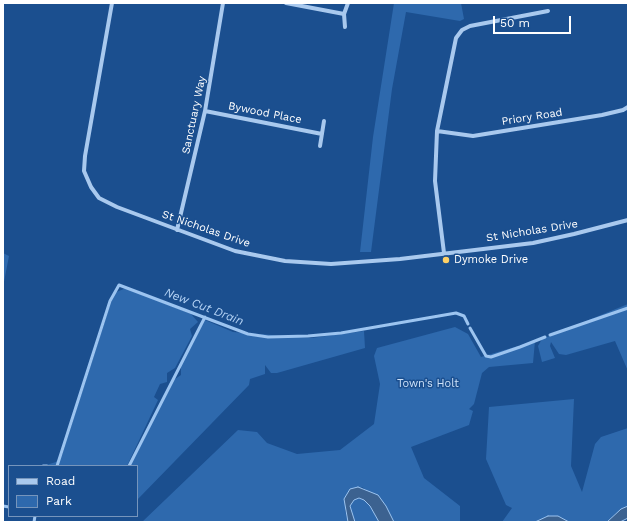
<!DOCTYPE html>
<html>
<head>
<meta charset="utf-8">
<style>
  body { margin:0 }
  #map { position:relative; width:631px; height:525px; overflow:hidden; background:#1b4f8f; font-family:"Work Sans",sans-serif }
  canvas { display:block }
  .frame { position:absolute; inset:0; border:4px solid #fff; pointer-events:none }
  .legend { position:absolute; left:8px; top:465px; width:130px; height:52px; box-sizing:border-box; background:#1b4f8f; border:1px solid #7695bc; margin:0; padding:5px 7px; list-style:none; font-size:12px; color:#fff }
  .legend li { display:flex; align-items:center; gap:8px; height:20px }
  .legend b { width:20px; border:1px solid #7695bc }
  .scale { position:absolute; left:493px; top:16px; width:78px; height:18px; box-sizing:border-box; border:2px solid #fff; border-top:0; padding-left:5px; font-size:12px; line-height:14px; white-space:nowrap; color:#fff; -webkit-text-stroke:3px #1b4f8f; paint-order:stroke }
</style>
</head>
<body>
<div id="map">
<canvas width="631" height="525"></canvas>
<div class="frame"></div>
<ul class="legend">
<li><b style="height:5px;background:#a9c9ee"></b>Road</li>
<li><b style="height:11px;background:#2e69ad"></b>Park</li>
</ul>
<div class="scale">50 m</div>
</div>
<script>
const context = document.querySelector('canvas').getContext('2d');
context.lineJoin = 'round';
function fill(path, color) { context.fillStyle = color; context.fill(path, 'evenodd'); }
const toPath = rows => new Path2D(rows.map(r => 'M' + r).join(''));
function trace(path, color, width, dash) { context.strokeStyle = color; context.lineWidth = width; context.lineCap = dash ? 'butt' : 'round'; context.setLineDash(dash || []); context.stroke(path); }
function write(font, color, halo, rows, align = 'center') {
  context.font = font + ' "Work Sans",sans-serif'; context.lineWidth = 3; context.setLineDash([]); context.textBaseline = 'middle'; context.strokeStyle = halo; context.fillStyle = color; for (const [text, x, y, turn = 0] of rows) {
    context.save(); context.translate(x, y); context.rotate((+turn || 0) * Math.PI / 180); context.textAlign = isNaN(turn) ? turn : align; if (halo) context.strokeText(text, 0, 0); context.fillText(text, 0, 0); context.restore();
  }
}
const green = toPath([
  [394,3,461,3,464,19,460,21,406,12,392,89,371,252,360,252,373,137],
  [3,253,9,256,3,287],
  [126,288,191,314,198,322,190,329,192,336,175,368,167,373,167,382,160,384,154,397,158,400,127,466,43,466,56,462,62,455,114,293],
  [628,304,628,371,615,341,566,355,559,354,551,342,550,346,555,358,542,362,538,346,542,339],
  [205,320,233,332,311,338,364,331,365,348,277,373,271,373,265,365,265,374,250,379,249,385,137,500,137,466,130,466,175,379,181,375,181,365],
  [455,327,468,334,481,357,535,341,533,363,489,367,482,373,474,404,469,409,473,411,469,425,411,447,424,478,460,506,460,522,394,522,386,506,362,487,345,510,348,522,142,522,238,430,257,432,267,443,297,454,340,450,374,424,380,384,374,356,377,348],
  [574,399,571,466,582,492,595,444,601,437,628,428,628,506,616,513,607,522,569,522,558,516,548,516,535,522,502,522,512,508,506,505,486,459,489,407],
  [358,498,364,500,370,506,379,522,355,522,350,506,354,500]
]);
const water = toPath([
  [358,487,378,495,386,506,394,522,379,522,370,506,364,500,359,498,354,500,350,506,355,522,348,522,344,499,350,489,358,487],
  [628,506,628,518,620,522,607,522,621,509,628,506],
  [548,516,558,516,569,522,535,522,548,516]
]);
const stream = toPath([
  [470,328,486,356,491,357,520,347,545,337],
  [550,335,628,308],
  [43,466,47,466],
  [57,466,110,301,119,285,248,334,268,337,308,336,341,333,456,313,464,316,468,324],
  [129,466,205,317],
  [3,506,9,507],
  [34,522,35,516]
]);
const minor = toPath([
  [112,3,85,156,84,171,91,187,99,198,117,207,235,251,285,261,331,264,400,259,533,243,574,234,628,220],
  [286,3,344,14],
  [345,27,344,14,348,3],
  [205,111,322,134],
  [437,131,473,136,602,115,623,110,628,107],
  [320,146,324,121],
  [177,230,205,111,223,3],
  [444,253,435,181,437,131,456,38,462,30,470,26,548,11]
]);
const markers = [
  [446,260,4,"#ffd166"]
];
const streetNames = [
  ["Bywood Place",265,113,11],
  ["Sanctuary Way",194,115,-78],
  ["Priory Road",532,117,-9],
  ["St Nicholas Drive",206,229,19],
  ["St Nicholas Drive",532,231,-9]
];
const poiNames = [
  ["Dymoke Drive",454,260]
];
const parkNames = [
  ["Town's Holt",428,384]
];
const waterNames = [
  ["New Cut Drain",204,307,21]
];
fill(green, '#2e69ad');
fill(water, '#3c6290');
trace(water, '#9cc4f0', 1);
trace(stream, '#9cc4f0', 3);
trace(minor, '#a9c9ee', 4);
for (const [x, y, r, color] of markers) { const dot = new Path2D(); dot.arc(x, y, r, 0, 2 * Math.PI); context.fillStyle = color; context.fill(dot); trace(dot, '#1b4f8f', 1.5); }
write('11px', '#fff', '#1b4f8f', streetNames);
write('11px', '#fff', '#1b4f8f', poiNames, 'left');
write('11px', '#cfe3fa', '#1b4f8f', parkNames);
write('italic 12px', '#b5d3f5', '#1b4f8f', waterNames);
</script>
</body>
</html>
